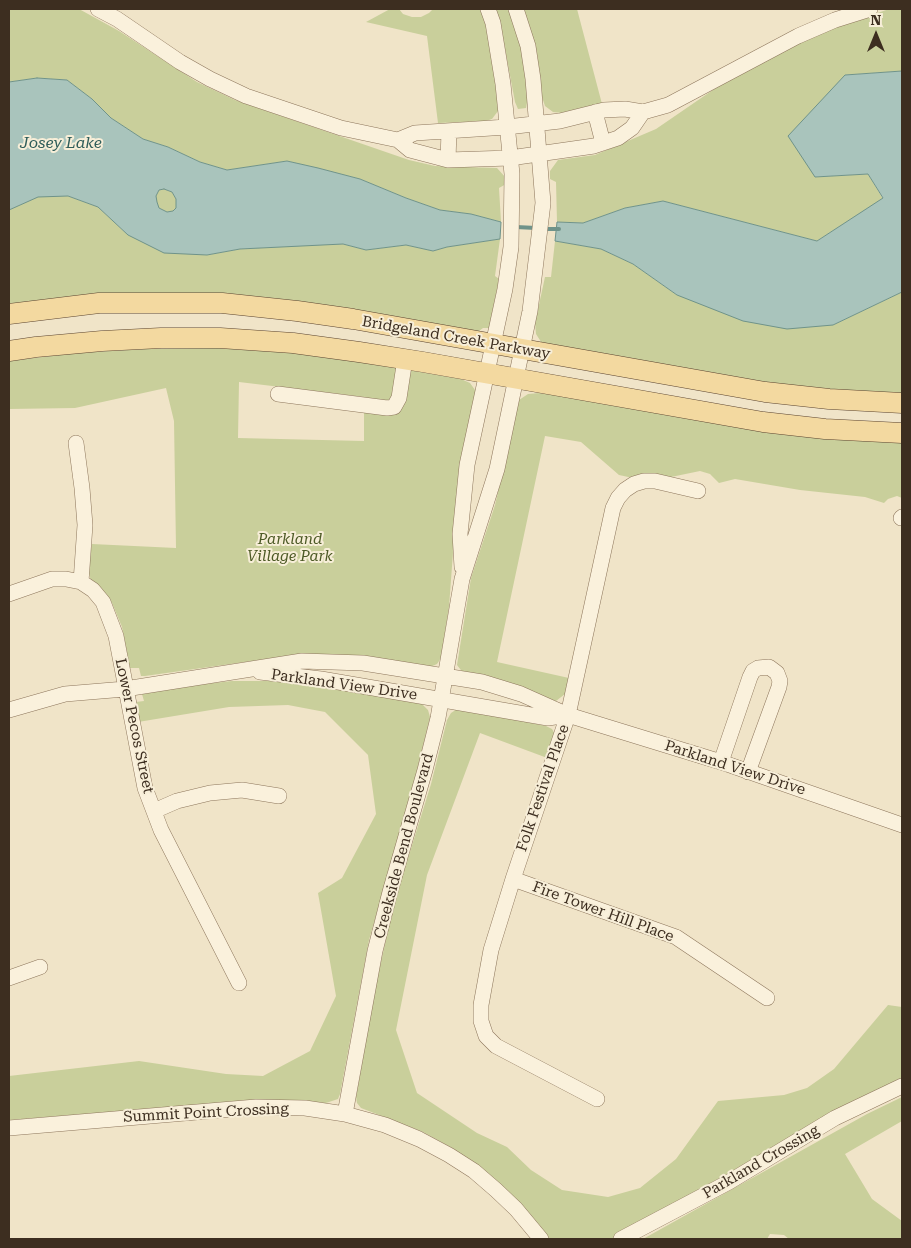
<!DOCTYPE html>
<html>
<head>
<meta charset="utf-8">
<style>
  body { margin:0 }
  #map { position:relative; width:911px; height:1248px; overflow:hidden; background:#f0e4c8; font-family:"Roboto Serif",serif }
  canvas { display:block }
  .frame { position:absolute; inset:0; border:10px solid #3d2e20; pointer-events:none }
  .north { position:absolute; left:851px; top:10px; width:50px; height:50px; -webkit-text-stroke:4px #f7eed8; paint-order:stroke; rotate:0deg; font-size:14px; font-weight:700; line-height:20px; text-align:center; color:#3d2e20 }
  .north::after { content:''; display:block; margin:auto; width:18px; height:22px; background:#3d2e20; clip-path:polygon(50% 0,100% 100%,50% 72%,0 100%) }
</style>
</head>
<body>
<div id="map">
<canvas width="911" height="1248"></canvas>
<div class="frame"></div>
<div class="north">N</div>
</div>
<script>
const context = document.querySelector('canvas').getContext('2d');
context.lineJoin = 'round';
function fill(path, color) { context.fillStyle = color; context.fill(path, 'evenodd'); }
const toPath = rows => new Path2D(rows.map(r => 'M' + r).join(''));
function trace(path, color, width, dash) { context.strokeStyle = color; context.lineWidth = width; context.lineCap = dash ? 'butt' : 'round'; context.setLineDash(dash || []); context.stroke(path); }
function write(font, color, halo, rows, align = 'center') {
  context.font = font + ' "Roboto Serif",serif'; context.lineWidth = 4; context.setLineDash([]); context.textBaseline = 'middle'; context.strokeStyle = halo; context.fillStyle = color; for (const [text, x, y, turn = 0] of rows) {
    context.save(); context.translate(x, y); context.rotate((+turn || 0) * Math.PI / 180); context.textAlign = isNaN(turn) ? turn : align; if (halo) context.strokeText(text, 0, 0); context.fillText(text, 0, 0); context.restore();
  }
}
const green = toPath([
  [9,9,79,9,119,31,197,82,235,100,409,160,435,166,497,168,506,178,506,184,499,188,501,222,471,214,440,210,406,198,360,179,287,161,227,170,200,162,168,147,143,139,111,118,92,99,67,80,37,78,9,82],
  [390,9,399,9,403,14,412,17,421,17,429,13,433,9,482,9,489,32,498,96,498,111,492,119,486,121,438,123,427,36,366,22],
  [496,9,511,9,520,36,528,98,526,108,518,109,515,102,502,33],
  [524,9,577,9,602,104,562,113,553,112,545,106,542,97,537,53],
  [889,9,902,9,902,71,845,75,815,177,868,174,883,199,817,241,663,201,625,208,583,223,557,222,556,182,550,179,550,171,558,160,595,155,656,129,726,81,815,35],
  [164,189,172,192,176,199,176,208,173,211,167,212,159,208,156,202,156,196,159,190],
  [38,196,68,196,98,207,128,235,207,255,240,249,318,244,343,244,366,250,406,245,433,251,447,247,500,239,495,276,499,279,489,328,483,328,479,331,479,335,359,315,9,309,9,210],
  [555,241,601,249,633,264,677,295,833,325,902,292,902,395,802,390,543,345,536,334,535,323,545,277,551,277],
  [218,348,293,353,357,361,461,379,470,383,475,390,476,399,454,539,449,607,441,658,437,664,428,668,297,657,252,661,145,676,141,676,139,668,130,668,122,627,112,603,104,592,91,581,88,569,92,544,176,548,174,421,166,388,75,408,9,409,9,361,76,353,145,349],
  [239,382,364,397,364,441,238,438],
  [539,393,902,440,902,498,897,496,888,499,884,503,865,497,800,490,735,479,719,483,710,474,700,471,671,477,649,475,633,478,619,475,581,442,545,436,497,662,569,678,565,694,556,701,464,674,457,665,471,578,495,505,519,400,528,394],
  [232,681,277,681,333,687,422,704,428,710,430,717,411,795,369,940,340,1094,338,1099,326,1103,290,1100,252,1101,9,1120,9,1076,139,1061,226,1074,263,1076,310,1051,336,996,318,893,342,878,376,814,368,755,325,712,288,705,229,707,138,722,136,702,144,701,142,694,195,685],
  [457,709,463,709,546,726,552,729,555,734,550,759,480,733,427,875,396,1030,417,1093,477,1133,507,1147,531,1170,562,1190,608,1197,640,1188,676,1159,718,1101,784,1095,807,1088,834,1069,888,1005,902,1007,902,1080,830,1116,611,1239,550,1239,539,1226,479,1167,452,1148,423,1132,361,1108,357,1103,356,1097,376,984,395,900,431,784,447,720,451,713],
  [902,1097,902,1121,845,1154,872,1199,902,1221,902,1239,789,1239,784,1235,770,1234,767,1239,643,1239,867,1114]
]);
const water = toPath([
  [902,71,902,292,833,325,787,329,743,321,677,295,633,264,601,249,555,241,557,222,583,223,625,208,663,201,817,241,883,198,868,174,815,177,788,136,845,75,902,71],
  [37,78,67,80,92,99,111,118,143,139,168,147,200,162,227,170,287,161,318,168,360,179,406,198,440,210,471,214,501,222,500,239,447,247,433,251,406,245,366,250,343,244,240,249,207,255,164,253,128,235,98,207,68,196,38,197,9,210,9,82,37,78],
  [164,189,172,192,176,199,176,208,173,211,167,212,159,208,157,202,156,196,159,190,164,189]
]);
const stream = toPath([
  [516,227,536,228],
  [543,229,559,229]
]);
const minor = toPath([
  [98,9,117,19,180,62,210,79,246,96,341,128,398,140,410,150,448,160,510,158,594,146,618,138,632,128,643,112],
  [595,112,603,143],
  [398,140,415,133,507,127,560,121,604,110,625,109,643,112,668,105,798,36,835,20,870,9],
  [448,160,449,131],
  [278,394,387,408,394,407,399,398,405,359],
  [76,443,82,488,85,525,81,582],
  [901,518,902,517],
  [462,567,460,534,467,465,505,289,511,247,512,174,503,84,493,23,488,9],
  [9,594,52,579,66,579,81,582,93,590,103,602,116,636,145,788,161,830,239,983],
  [260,672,321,679,548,718,568,715],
  [9,710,65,694,125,689,302,661,363,663,482,682,521,694,568,715,721,762,902,825],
  [721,762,750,677,753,671,758,668,769,667,777,673,780,681,779,687,748,772],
  [154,811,177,801,210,793,242,790,279,796],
  [513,879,676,937,767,998],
  [9,978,40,967],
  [597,1099,496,1046,486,1036,481,1021,481,1005,491,950,513,879,568,715,613,508,618,498,625,490,634,484,644,481,655,481,698,491],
  [345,1114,375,951,390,892,425,770,438,718,462,579,497,469,530,311,543,203,533,79,528,46,516,9],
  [9,1128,256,1107,305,1108,345,1114,385,1125,419,1139,449,1155,474,1171,496,1190,516,1209,541,1239],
  [621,1239,729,1182,835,1118,902,1086]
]);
const major = toPath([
  [9,314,99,303,222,303,297,311,353,319,765,392,829,399,902,403],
  [9,351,36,347,102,341,161,338,220,338,293,343,359,352,423,362,763,422,825,429,902,433]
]);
const streetNames = [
  ["Bridgeland Creek Parkway",456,338,10],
  ["Parkland View Drive",344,685,8],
  ["Lower Pecos Street",134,726,78],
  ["Parkland View Drive",735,768,18],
  ["Folk Festival Place",543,788,-71],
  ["Creekside Bend Boulevard",404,846,-75],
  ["Fire Tower Hill Place",603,912,20],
  ["Summit Point Crossing",206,1113,-3],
  ["Parkland Crossing",761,1162,-30]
];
const parkNames = [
  ["Parkland",290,540],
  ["Village Park",290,557]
];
const waterNames = [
  ["Josey Lake",61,143]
];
fill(green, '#c9cf9b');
fill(water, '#a9c4bc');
trace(water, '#6f938a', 1);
trace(stream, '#6f938a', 4);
trace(minor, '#8d765c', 16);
trace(major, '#5b4430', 21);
trace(minor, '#faf1dc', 15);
trace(major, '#f3d9a0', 20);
write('15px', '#3d2e20', '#f7eed8', streetNames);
write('italic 15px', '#4d5a26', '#f7eed8', parkNames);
write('italic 16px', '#2f5d5a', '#f7eed8', waterNames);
</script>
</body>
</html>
